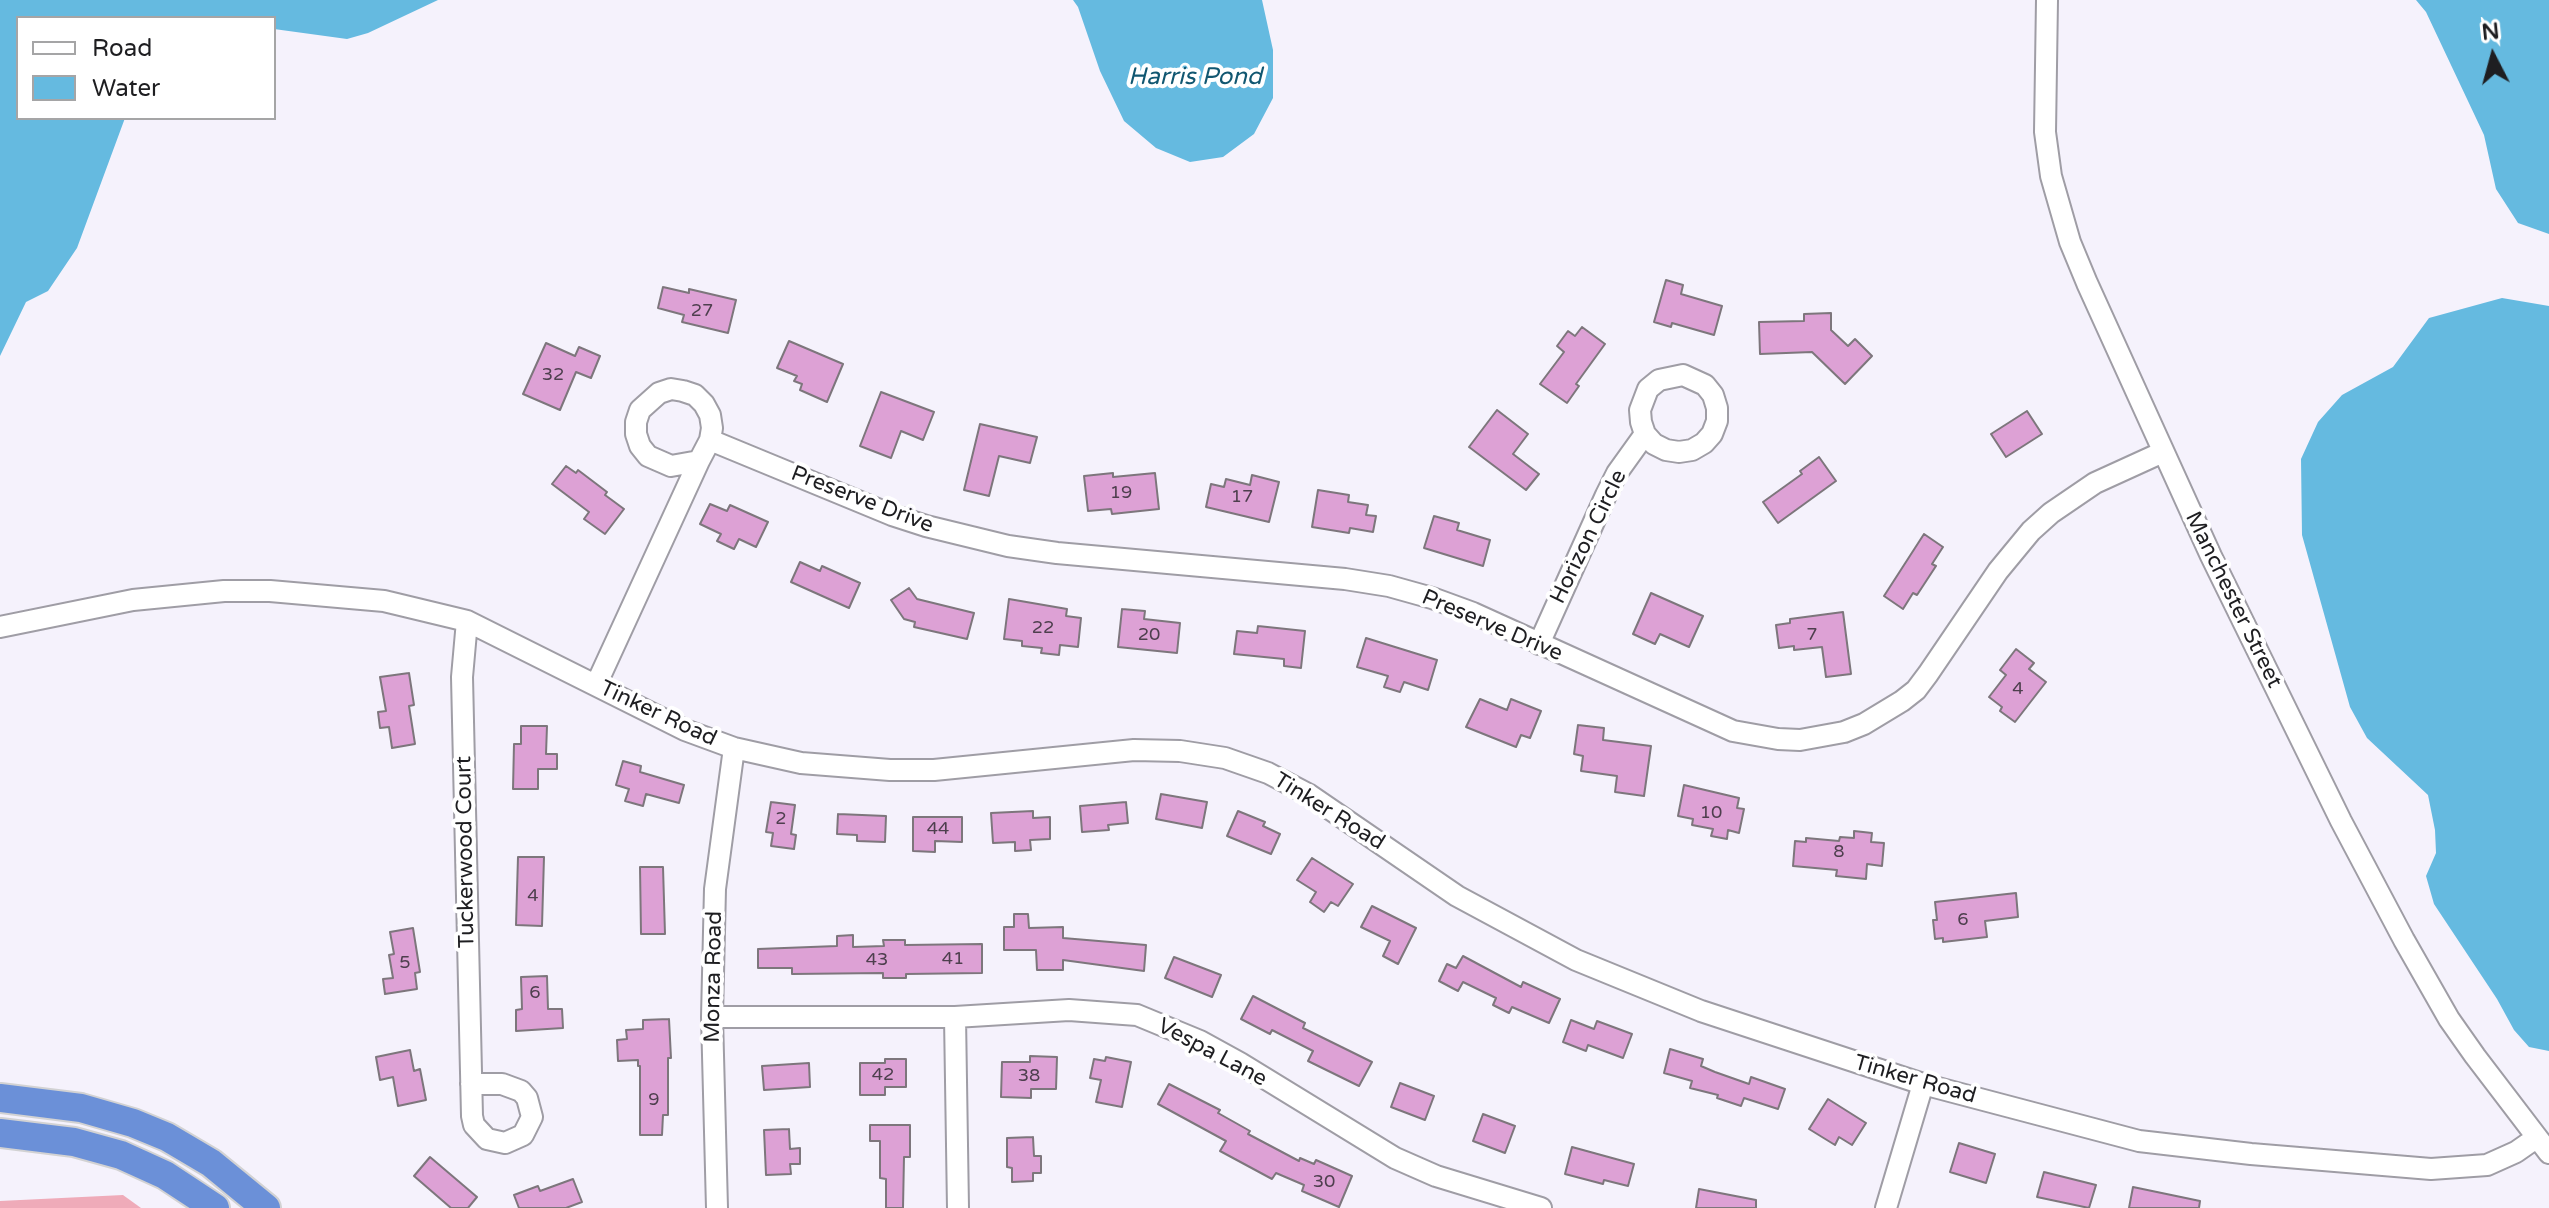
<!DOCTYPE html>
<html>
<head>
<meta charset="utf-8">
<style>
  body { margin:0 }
  #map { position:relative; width:2549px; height:1208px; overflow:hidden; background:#f5f2fc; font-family:"Varela Round",sans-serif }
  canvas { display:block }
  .legend { position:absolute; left:16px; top:16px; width:260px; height:104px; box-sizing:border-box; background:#fff; border:2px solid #a5a5a6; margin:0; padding:10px 14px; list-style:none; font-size:24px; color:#1e1e21 }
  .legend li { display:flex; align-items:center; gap:16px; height:40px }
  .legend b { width:40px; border:2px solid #a5a5a6 }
  .north { position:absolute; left:2453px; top:16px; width:80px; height:80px; -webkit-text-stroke:6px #fff; paint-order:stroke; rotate:354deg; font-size:22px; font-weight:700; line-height:32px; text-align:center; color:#1e1e21 }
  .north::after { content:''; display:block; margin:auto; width:28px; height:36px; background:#1e1e21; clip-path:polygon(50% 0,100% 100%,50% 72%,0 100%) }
</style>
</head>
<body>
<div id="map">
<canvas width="2549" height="1208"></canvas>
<ul class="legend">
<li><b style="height:10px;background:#fff"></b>Road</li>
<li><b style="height:22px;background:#65bae0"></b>Water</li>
</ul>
<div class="north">N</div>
</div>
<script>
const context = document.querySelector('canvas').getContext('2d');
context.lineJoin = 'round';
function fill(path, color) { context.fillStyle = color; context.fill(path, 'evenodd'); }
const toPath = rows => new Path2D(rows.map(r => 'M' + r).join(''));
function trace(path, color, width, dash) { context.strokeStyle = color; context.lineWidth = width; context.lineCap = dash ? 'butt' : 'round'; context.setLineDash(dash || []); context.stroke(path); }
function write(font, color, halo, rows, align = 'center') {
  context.font = font + ' "Varela Round",sans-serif'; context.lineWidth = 8; context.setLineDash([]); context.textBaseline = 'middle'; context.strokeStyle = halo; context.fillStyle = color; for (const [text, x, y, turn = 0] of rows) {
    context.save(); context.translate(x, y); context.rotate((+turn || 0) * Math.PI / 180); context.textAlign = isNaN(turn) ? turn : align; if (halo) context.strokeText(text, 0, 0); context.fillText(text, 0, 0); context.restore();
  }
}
const green = toPath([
  [123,1195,141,1208,0,1208,0,1201]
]);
const water = toPath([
  [0,0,438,0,368,33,347,39,274,29,274,18,18,18,18,118,125,118,77,248,48,291,26,302,0,356],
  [1073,0,1262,0,1273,50,1273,98,1254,134,1223,157,1190,162,1156,148,1124,121,1100,71,1078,7],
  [2416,0,2549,0,2549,234,2518,223,2496,189,2484,135,2426,12],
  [2502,298,2549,306,2549,1051,2529,1047,2514,1030,2497,999,2434,904,2426,876,2436,853,2435,830,2428,795,2367,738,2350,707,2302,535,2301,459,2318,422,2342,395,2393,367,2429,318]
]);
const building = toPath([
  [1666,280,1683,285,1681,294,1722,306,1714,335,1672,323,1671,327,1654,322,1666,280],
  [663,287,689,293,689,289,736,300,728,333,682,322,684,315,658,308,663,287],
  [1831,313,1831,330,1848,346,1855,339,1872,356,1845,384,1812,352,1760,354,1759,322,1804,321,1804,314,1831,313],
  [1582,327,1605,344,1576,384,1579,386,1567,403,1540,384,1564,352,1557,346,1568,331,1575,336,1582,327],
  [789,341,843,364,827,402,800,390,802,384,794,381,797,376,777,368,789,341],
  [546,343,575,356,579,347,600,356,591,378,576,372,560,410,523,394,546,343],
  [881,392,934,412,923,440,901,431,891,458,860,446,881,392],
  [1497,410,1528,434,1513,454,1539,474,1526,490,1469,447,1497,410],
  [2027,411,2042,434,2006,457,1991,434,2027,411],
  [980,424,1037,437,1030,463,999,456,989,496,964,490,980,424],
  [1819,457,1836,481,1778,523,1763,502,1802,474,1800,471,1819,457],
  [566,466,576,473,578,470,607,492,605,495,624,509,605,534,584,519,589,512,552,484,566,466],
  [1113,473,1113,477,1155,473,1159,509,1112,514,1111,509,1088,511,1084,476,1113,473],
  [1252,475,1279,482,1269,522,1206,507,1211,484,1224,487,1226,479,1250,485,1252,475],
  [1318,490,1349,495,1348,502,1368,505,1366,515,1376,516,1373,532,1350,528,1349,533,1312,527,1318,490],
  [710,504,727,511,730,505,768,522,756,547,739,539,734,549,717,541,721,534,700,524,710,504],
  [1434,516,1459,523,1457,530,1490,540,1483,566,1424,548,1434,516],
  [1924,534,1943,547,1932,564,1936,566,1917,595,1913,593,1903,609,1884,596,1924,534],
  [800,562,820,571,822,566,860,583,849,608,791,582,800,562],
  [909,588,917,599,974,613,967,639,914,627,915,622,904,619,891,600,909,588],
  [1651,593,1703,616,1689,647,1660,634,1655,644,1633,634,1651,593],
  [1009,599,1067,609,1066,616,1081,618,1078,647,1060,645,1059,655,1041,653,1042,648,1022,646,1022,641,1004,639,1009,599],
  [1122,609,1145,611,1144,619,1180,623,1177,653,1118,647,1122,609],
  [1843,612,1851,674,1826,677,1822,647,1794,650,1794,646,1779,648,1776,625,1790,623,1790,619,1843,612],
  [1258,626,1305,631,1301,668,1284,666,1284,659,1234,654,1237,631,1257,633,1258,626],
  [1366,638,1437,660,1428,690,1404,682,1400,692,1384,687,1388,676,1357,667,1366,638],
  [2016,649,2034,663,2029,669,2046,682,2015,722,2000,711,2002,707,1989,697,2006,675,2000,670,2016,649],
  [409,673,414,705,409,706,415,744,392,748,389,727,380,728,378,712,386,711,380,677,409,673],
  [1480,699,1507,710,1511,699,1541,711,1530,738,1521,735,1516,747,1466,727,1480,699],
  [1578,725,1604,728,1603,740,1651,746,1644,796,1615,792,1617,776,1581,771,1583,756,1574,754,1578,725],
  [521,726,547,726,546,754,557,754,557,769,538,769,538,789,513,789,514,744,521,744,521,726],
  [623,761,641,766,640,772,684,785,679,803,646,794,643,806,625,801,629,789,616,785,623,761],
  [1684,785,1739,798,1737,808,1744,809,1739,833,1728,830,1727,839,1711,836,1713,829,1692,825,1693,819,1678,816,1684,785],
  [1161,794,1207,802,1202,828,1156,819,1161,794],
  [771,802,795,805,791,834,796,835,794,849,771,846,773,833,766,832,771,802],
  [1126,802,1128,823,1108,825,1109,830,1082,832,1080,806,1126,802],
  [1033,811,1033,818,1050,817,1050,839,1030,840,1031,850,1015,851,1015,842,993,843,991,813,1033,811],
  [1238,811,1265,822,1263,826,1280,834,1271,854,1227,836,1238,811],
  [838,814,886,816,885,842,857,841,857,835,837,834,838,814],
  [913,817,962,817,962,842,935,841,935,852,913,851,913,817],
  [1854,831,1872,833,1871,842,1884,843,1882,866,1867,864,1866,879,1836,876,1837,870,1793,866,1795,841,1806,842,1806,838,1839,841,1840,837,1854,838,1854,831],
  [518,857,544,857,542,926,516,925,518,857],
  [1312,858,1353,884,1338,906,1331,902,1324,912,1310,902,1316,892,1297,880,1312,858],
  [640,867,663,867,665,934,641,934,640,867],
  [2016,893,2018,917,1985,921,1987,937,1943,942,1943,938,1935,939,1933,920,1937,920,1935,902,2016,893],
  [1372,906,1416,928,1398,964,1383,956,1390,941,1361,927,1372,906],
  [1014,914,1028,914,1029,928,1063,927,1063,938,1146,945,1144,971,1063,960,1063,970,1037,970,1036,950,1004,950,1004,927,1014,927,1014,914],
  [413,928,420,972,415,973,417,989,385,994,383,979,393,978,389,955,394,954,390,932,413,928],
  [853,935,853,947,884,946,883,940,905,940,905,945,982,944,982,973,906,974,906,978,883,978,883,973,792,974,792,968,758,968,758,949,837,946,837,936,853,935],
  [1463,956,1521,987,1523,982,1560,999,1549,1023,1512,1007,1509,1013,1493,1005,1496,998,1463,982,1458,991,1439,981,1447,964,1456,968,1463,956],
  [1174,957,1221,975,1212,997,1165,978,1174,957],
  [547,976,548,1009,562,1009,563,1028,516,1031,516,1010,522,1009,521,977,547,976],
  [1253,996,1305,1023,1303,1028,1372,1062,1359,1086,1308,1061,1313,1051,1272,1030,1270,1034,1241,1019,1253,996],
  [669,1019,671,1058,668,1058,668,1115,663,1115,662,1135,640,1135,640,1066,638,1066,638,1060,618,1061,617,1040,627,1039,626,1030,643,1029,643,1020,669,1019],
  [1571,1020,1594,1029,1597,1021,1632,1034,1623,1058,1588,1045,1586,1051,1563,1042,1571,1020],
  [1670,1049,1703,1059,1701,1066,1715,1072,1749,1084,1751,1077,1785,1089,1778,1109,1744,1098,1741,1106,1717,1098,1718,1095,1690,1088,1692,1081,1664,1073,1670,1049],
  [410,1050,414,1071,420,1069,426,1100,398,1106,393,1077,380,1080,376,1057,410,1050],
  [1030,1056,1057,1057,1056,1089,1031,1089,1031,1098,1001,1097,1002,1062,1030,1062,1030,1056],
  [1106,1057,1131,1062,1122,1107,1096,1102,1101,1080,1090,1078,1094,1059,1105,1061,1106,1057],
  [885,1059,906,1059,906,1087,885,1087,885,1095,860,1095,860,1063,885,1063,885,1059],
  [809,1063,810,1087,764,1090,762,1066,809,1063],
  [1400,1083,1434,1096,1425,1120,1391,1107,1400,1083],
  [1169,1084,1220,1110,1218,1113,1250,1131,1248,1134,1299,1161,1300,1158,1314,1164,1316,1160,1352,1176,1339,1207,1302,1191,1304,1185,1276,1173,1272,1179,1220,1151,1226,1141,1158,1104,1169,1084],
  [1828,1099,1866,1123,1852,1145,1839,1137,1835,1145,1809,1129,1828,1099],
  [1483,1114,1515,1126,1505,1153,1473,1141,1483,1114],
  [870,1125,910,1125,910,1157,904,1157,903,1208,886,1208,886,1179,880,1178,880,1141,870,1141,870,1125],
  [789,1129,790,1149,800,1148,800,1164,790,1164,791,1174,766,1175,764,1130,789,1129],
  [1033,1137,1034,1156,1041,1156,1041,1173,1033,1173,1033,1181,1012,1182,1012,1168,1007,1167,1007,1138,1033,1137],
  [1959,1143,1995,1154,1986,1183,1950,1172,1959,1143],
  [1572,1147,1634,1164,1628,1186,1604,1180,1603,1184,1565,1174,1572,1147],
  [430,1157,477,1197,468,1208,451,1208,414,1176,430,1157],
  [2044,1172,2096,1185,2089,1208,2037,1197,2044,1172],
  [573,1179,582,1202,566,1208,519,1208,514,1195,538,1186,540,1191,573,1179],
  [2133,1187,2200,1201,2199,1208,2129,1208,2133,1187],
  [1699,1189,1756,1200,1756,1208,1696,1208,1699,1189]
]);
const minor = toPath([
  [2047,0,2045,132,2051,176,2070,242,2087,283,2211,556,2341,821,2404,940,2449,1019,2475,1056,2549,1153],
  [710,440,699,461,671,466,648,456,640,446,636,434,636,422,640,410,659,393,671,389,683,391,695,395,704,404,710,415,712,428,710,440,892,515,926,526,1008,546,1057,553,1345,579,1389,586,1432,598,1473,613,1733,731,1778,739,1800,740,1844,732,1864,724,1902,701,1916,690,1928,674,1998,571,2031,531,2051,513,2095,483,2163,452],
  [467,621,462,677,472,1116,474,1125,487,1139,505,1143,523,1135,532,1117,527,1098,521,1091,502,1084,471,1084],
  [0,627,133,600,224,591,270,591,384,601,467,621,685,730,734,748,801,763,890,770,934,770,1134,750,1180,751,1225,758,1268,773,1308,794,1457,896,1576,960,1701,1011,1923,1084,2139,1141,2251,1154,2431,1169,2487,1165,2516,1152,2536,1138],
  [1539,644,1606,495,1617,473,1645,434,1641,422,1640,410,1648,389,1659,380,1683,375,1705,385,1713,395,1717,408,1717,421,1712,434,1704,443,1692,450,1679,452,1666,450,1654,444,1645,434],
  [596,685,699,461],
  [712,1017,955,1017,1069,1010,1137,1015,1200,1041,1240,1063,1395,1158,1436,1176,1541,1208],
  [955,1017,958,1208],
  [717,1208,712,1017,715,889,734,748],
  [1886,1208,1923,1084]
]);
const highway = toPath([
  [0,1098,81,1108,133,1123,167,1137,211,1163,266,1208],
  [0,1133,74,1142,121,1155,165,1175,215,1208]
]);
const numberNames = [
  ["27",702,311],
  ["32",553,375],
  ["19",1121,493],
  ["17",1242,497],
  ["22",1043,628],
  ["20",1149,635],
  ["7",1812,635],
  ["4",2018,689],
  ["10",1711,813],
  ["2",781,819],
  ["44",938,829],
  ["8",1839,852],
  ["4",533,896],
  ["6",1963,920],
  ["41",953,959],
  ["43",877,960],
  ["5",405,963],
  ["6",535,993],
  ["42",883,1075],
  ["38",1029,1076],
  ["9",654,1100],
  ["30",1324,1182]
];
const streetNames = [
  ["Preserve Drive",862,500,21],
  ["Horizon Circle",1589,537,-64],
  ["Manchester Street",2233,600,64],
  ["Preserve Drive",1492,626,23],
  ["Tinker Road",658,714,25],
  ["Tinker Road",1329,812,32],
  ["Tuckerwood Court",466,852,-91],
  ["Monza Road",714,977,-89],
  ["Vespa Lane",1212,1053,28],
  ["Tinker Road",1915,1080,16]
];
const waterNames = [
  ["Harris Pond",1195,78]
];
fill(green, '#efabb9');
fill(water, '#65bae0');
fill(building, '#dda1d5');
trace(building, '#7d767c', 2);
trace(minor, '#9f9da5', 24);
trace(highway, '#d2d2d3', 32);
trace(minor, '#fff', 20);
trace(highway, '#6b90d8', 28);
write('18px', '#4e3f4e', null, numberNames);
write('22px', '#1e1e21', '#fff', streetNames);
write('italic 24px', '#115771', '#fff', waterNames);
</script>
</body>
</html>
